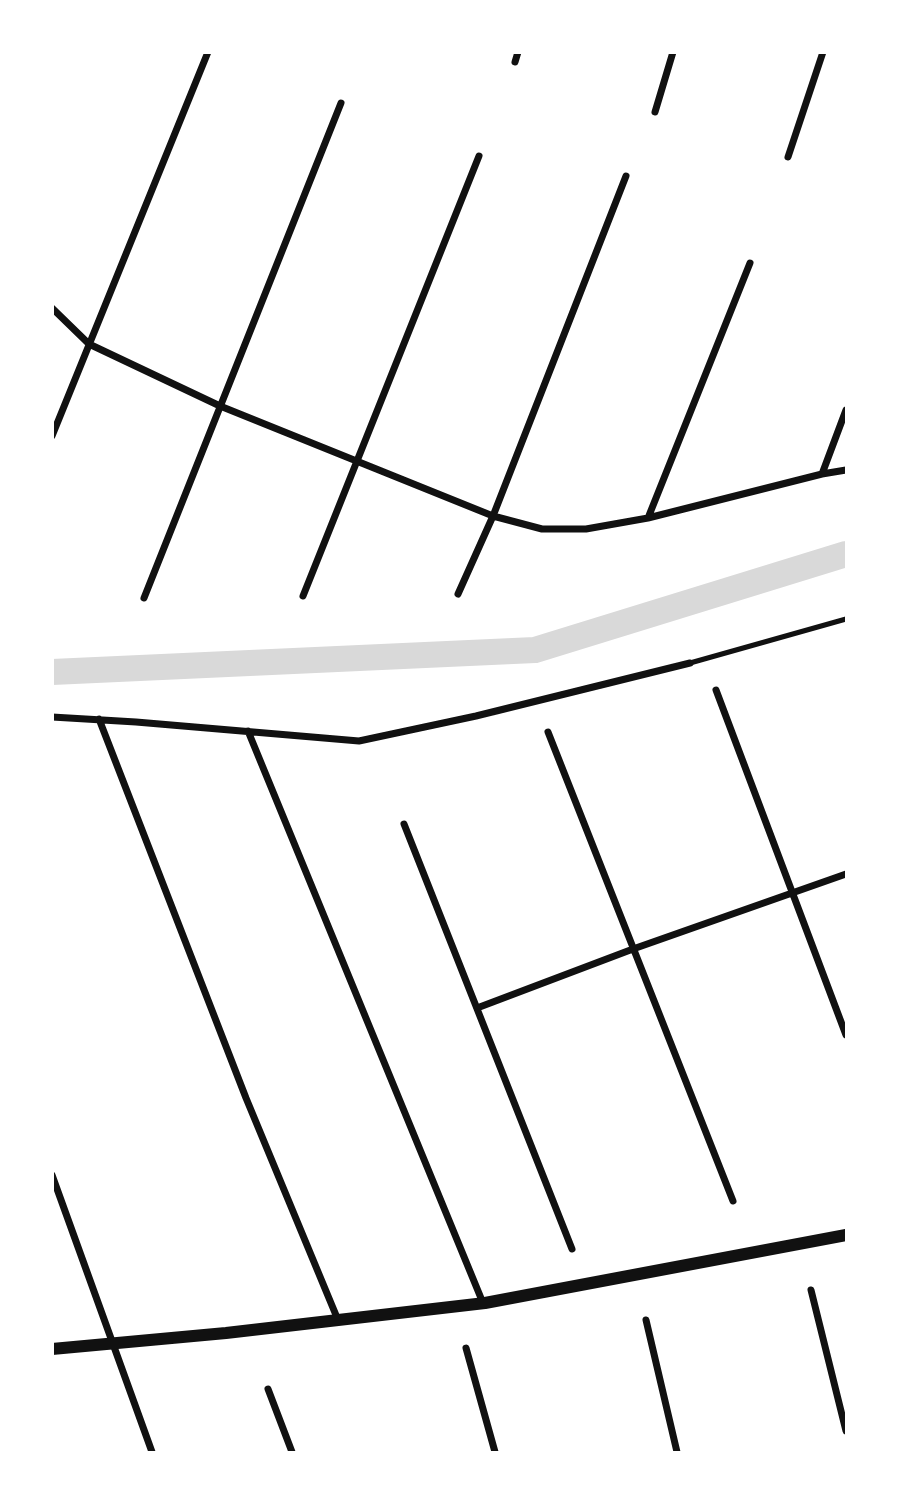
<!DOCTYPE html>
<html>
<head>
<meta charset="utf-8">
<style>
  body { margin:0 }
  #map { position:relative; width:899px; height:1505px; overflow:hidden; background:#fff; font-family:"Work Sans",sans-serif }
  canvas { display:block }
  .frame { position:absolute; inset:0; border:54px solid #fff; pointer-events:none }
</style>
</head>
<body>
<div id="map">
<canvas width="899" height="1505"></canvas>
<div class="frame"></div>
</div>
<script>
const context = document.querySelector('canvas').getContext('2d');
context.lineJoin = 'round';
const toPath = rows => new Path2D(rows.map(r => 'M' + r).join(''));
function trace(path, color, width, dash) { context.strokeStyle = color; context.lineWidth = width; context.lineCap = dash ? 'butt' : 'round'; context.setLineDash(dash || []); context.stroke(path); }
const canal = toPath([
  [52,672,535,650,846,554]
]);
const service = toPath([
  [690,663,846,619]
]);
const minor = toPath([
  [515,62,518,52],
  [655,112,673,52],
  [788,157,823,52],
  [52,308,89,344,220,406,493,516,542,529,586,529,648,518,822,474,846,470],
  [52,436,208,52],
  [822,474,846,410],
  [648,518,750,263],
  [458,594,493,516,626,176],
  [303,596,479,156],
  [144,598,341,103],
  [716,690,846,1035],
  [52,717,136,722,359,741,476,716,690,663],
  [99,719,246,1098,338,1320],
  [248,731,483,1303],
  [548,732,733,1201],
  [404,824,572,1249],
  [477,1008,633,949,846,874],
  [52,1175,152,1452],
  [811,1290,846,1431],
  [646,1320,677,1452],
  [466,1348,495,1452],
  [268,1389,292,1452]
]);
const tertiary = toPath([
  [52,1349,226,1333,485,1303,846,1235]
]);
trace(canal, '#d9d9d9', 26);
trace(service, '#111', 5);
trace(minor, '#111', 7);
trace(tertiary, '#111', 12);
</script>
</body>
</html>
